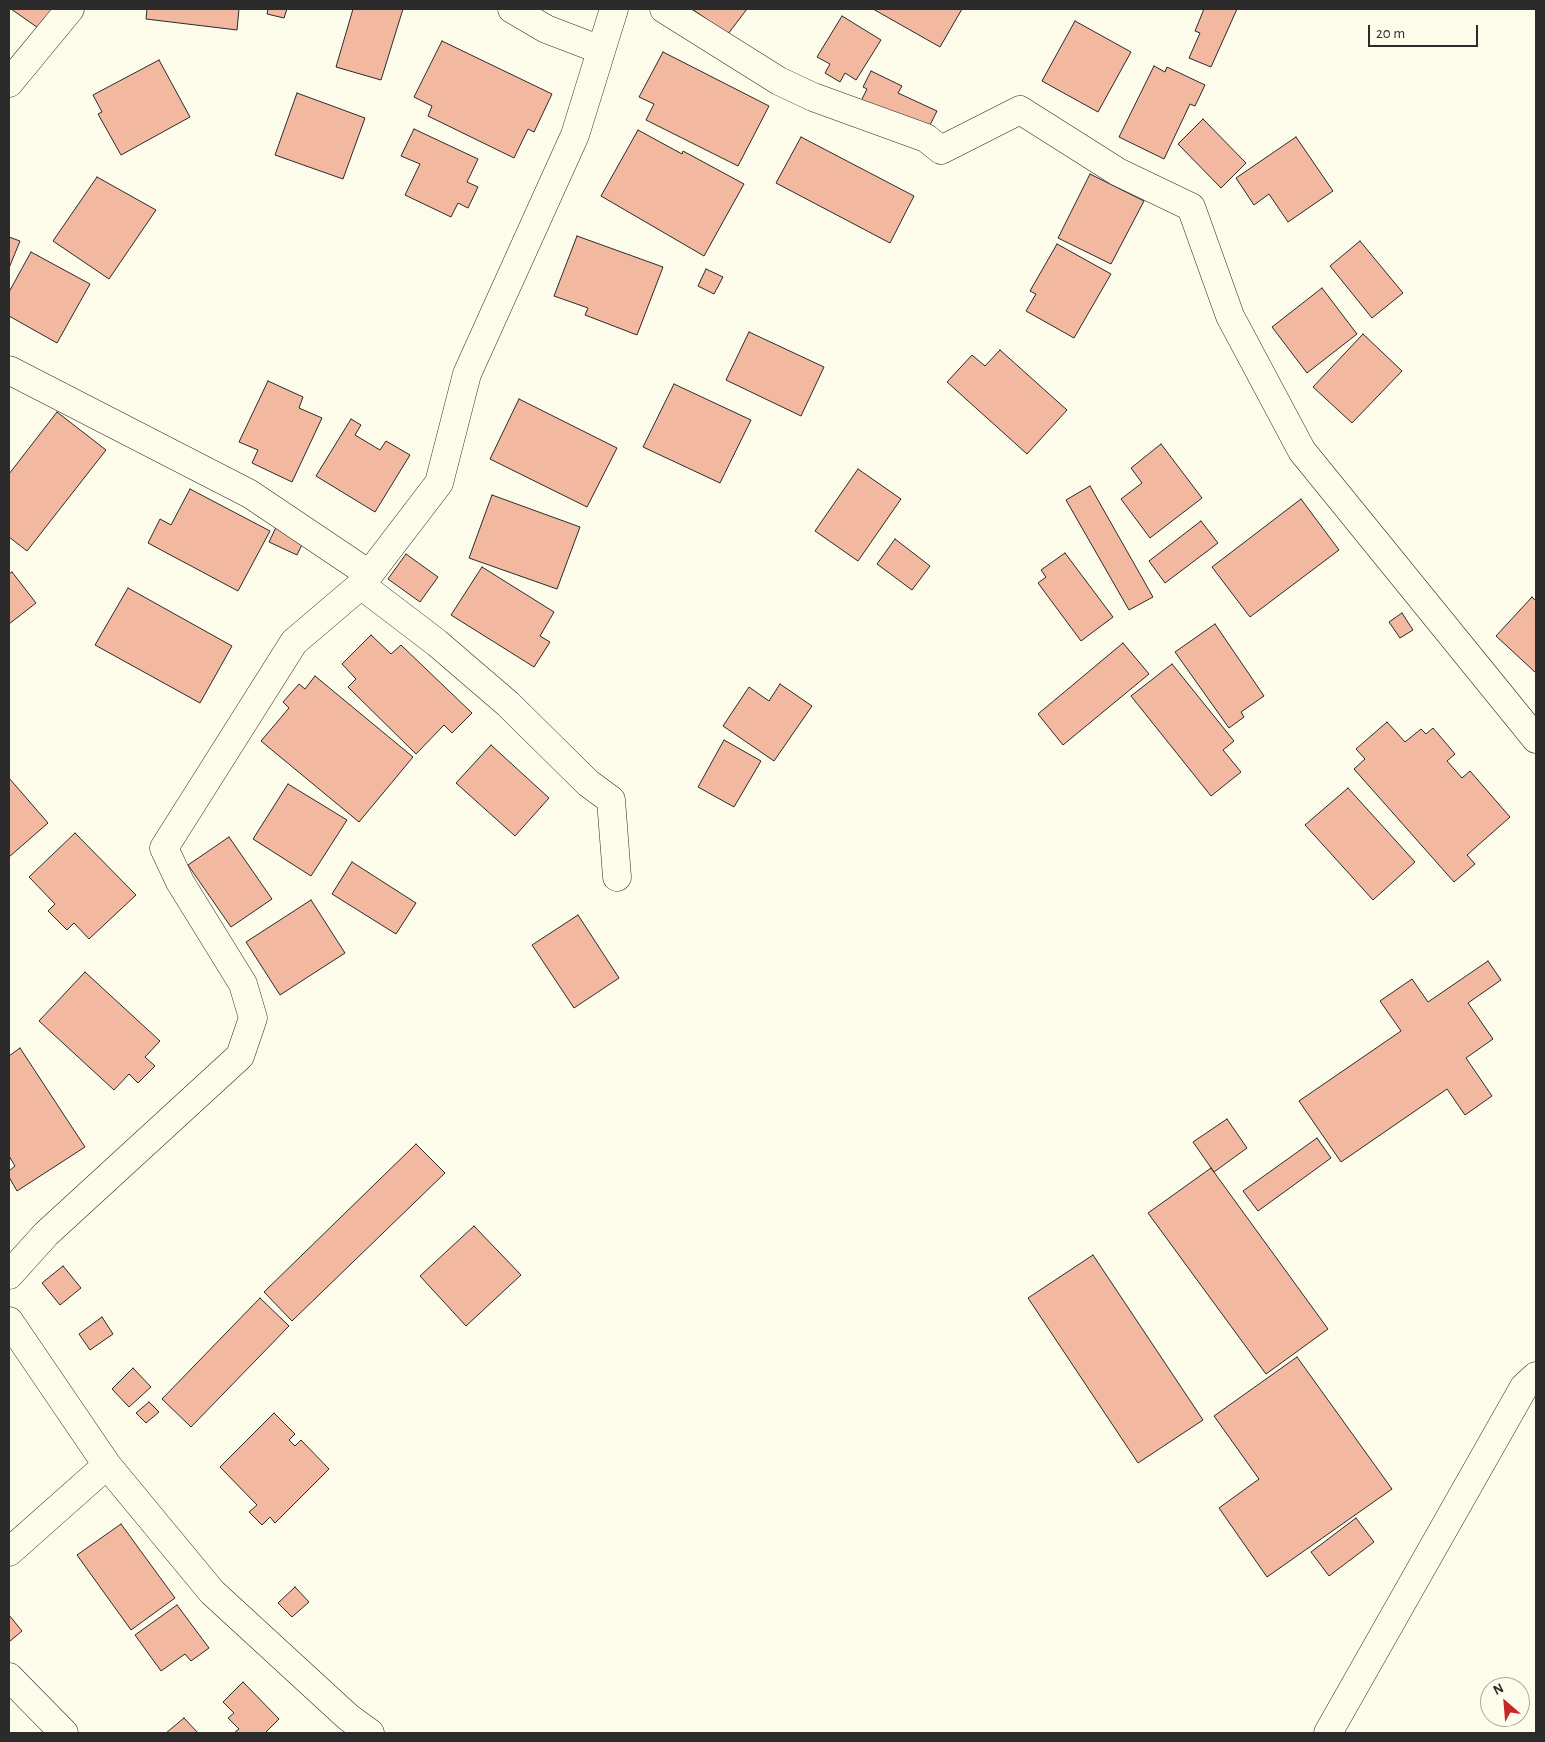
<!DOCTYPE html>
<html>
<head>
<meta charset="utf-8">
<style>
  body { margin:0 }
  #map { position:relative; width:1545px; height:1742px; overflow:hidden; background:#fdfbea; font-family:"Alegreya Sans",sans-serif }
  canvas { display:block }
  .frame { position:absolute; inset:0; border:10px solid #2b2b2b; pointer-events:none }
  .north { position:absolute; left:1480px; top:1677px; width:50px; height:50px; box-sizing:border-box; background:#fdfbea; border:1px solid #a9a89e; border-radius:50%; rotate:333deg; font-size:14px; font-weight:700; line-height:20px; text-align:center; color:#2b2b2b }
  .north::after { content:''; display:block; margin:auto; width:18px; height:22px; background:#c62828; clip-path:polygon(50% 0,100% 100%,50% 72%,0 100%) }
  .scale { position:absolute; left:1368px; top:25px; width:110px; height:22px; box-sizing:border-box; border:2px solid #2b2b2b; border-top:0; padding-left:6px; font-size:15px; line-height:18px; white-space:nowrap; color:#2b2b2b; -webkit-text-stroke:4px #fdfbea; paint-order:stroke }
</style>
</head>
<body>
<div id="map">
<canvas width="1545" height="1742"></canvas>
<div class="frame"></div>
<div class="north">N</div>
<div class="scale">20 m</div>
</div>
<script>
const context = document.querySelector('canvas').getContext('2d');
context.lineJoin = 'round';
function fill(path, color) { context.fillStyle = color; context.fill(path, 'evenodd'); }
const toPath = rows => new Path2D(rows.map(r => 'M' + r).join(''));
function trace(path, color, width, dash) { context.strokeStyle = color; context.lineWidth = width; context.lineCap = dash ? 'butt' : 'round'; context.setLineDash(dash || []); context.stroke(path); }
const building = toPath([
  [11,9,61,9,44,32,11,9],
  [147,9,239,9,237,30,146,19,147,9],
  [268,9,287,9,284,18,267,14,268,9],
  [353,9,403,9,381,80,336,67,353,9],
  [692,9,747,9,728,34,692,9],
  [873,9,962,9,940,47,873,9],
  [1204,9,1237,9,1211,67,1189,58,1200,33,1195,31,1204,9],
  [842,16,881,40,856,80,845,73,840,82,825,73,830,64,817,57,842,16],
  [1075,21,1131,52,1098,112,1042,81,1075,21],
  [442,41,552,94,534,132,528,129,514,158,428,116,432,106,414,97,442,41],
  [663,52,769,106,738,166,646,120,654,104,639,97,663,52],
  [159,60,190,117,121,155,98,114,102,112,93,95,159,60],
  [1154,66,1165,72,1167,67,1205,85,1195,106,1190,104,1164,159,1119,137,1154,66],
  [871,71,902,86,898,93,937,111,925,135,860,103,867,89,863,87,871,71],
  [297,93,365,118,343,179,275,155,297,93],
  [1203,119,1246,163,1221,188,1178,144,1203,119],
  [414,129,478,159,467,182,478,187,468,208,458,203,451,217,405,195,420,164,401,156,414,129],
  [638,130,682,154,683,151,744,184,704,256,601,196,638,130],
  [801,137,914,196,890,243,776,183,801,137],
  [1296,137,1333,191,1288,222,1269,194,1254,205,1236,178,1296,137],
  [1090,174,1144,201,1111,264,1058,238,1090,174],
  [97,177,156,210,109,279,53,241,97,177],
  [577,236,663,267,637,335,585,315,588,308,554,296,577,236],
  [9,237,20,241,9,268,9,237],
  [1360,241,1403,293,1372,318,1330,266,1360,241],
  [1057,244,1111,274,1074,338,1026,311,1036,294,1030,291,1057,244],
  [31,252,90,284,57,343,9,316,9,292,31,252],
  [706,269,723,277,714,294,698,286,706,269],
  [1322,288,1357,334,1307,373,1272,327,1322,288],
  [749,332,824,367,801,416,726,380,749,332],
  [1363,334,1402,371,1352,423,1313,387,1363,334],
  [1000,350,1067,410,1027,454,947,382,972,355,985,366,1000,350],
  [268,381,303,397,299,408,322,418,292,482,252,463,258,450,239,442,268,381],
  [674,384,751,420,720,483,643,447,674,384],
  [519,399,617,448,587,507,490,459,519,399],
  [57,412,106,450,27,551,9,537,9,474,57,412],
  [351,419,361,425,355,435,380,450,386,441,410,455,375,512,316,476,351,419],
  [1161,444,1202,498,1150,538,1121,499,1142,483,1131,468,1161,444],
  [858,469,901,499,858,561,815,531,858,469],
  [1090,486,1153,597,1129,610,1066,500,1090,486],
  [190,489,270,531,238,591,148,543,160,519,171,525,190,489],
  [492,495,580,527,557,589,469,558,492,495],
  [1301,499,1339,550,1250,617,1212,567,1301,499],
  [279,521,307,534,297,555,269,542,279,521],
  [1201,521,1218,543,1165,583,1149,561,1201,521],
  [895,539,930,566,912,590,877,564,895,539],
  [1065,553,1113,617,1081,641,1038,583,1046,577,1041,570,1065,553],
  [406,554,438,577,420,602,388,579,406,554],
  [482,567,554,612,540,636,550,642,534,667,451,615,482,567],
  [12,572,36,603,9,624,9,574,12,572],
  [128,588,232,646,200,703,95,645,128,588],
  [1532,597,1536,601,1536,673,1496,636,1532,597],
  [1402,613,1413,630,1400,638,1389,622,1402,613],
  [1215,624,1264,696,1241,712,1244,717,1229,728,1175,652,1215,624],
  [371,635,391,654,401,645,472,713,452,733,444,725,416,754,348,687,356,679,342,664,371,635],
  [1123,643,1149,674,1063,745,1038,714,1123,643],
  [1172,664,1234,741,1223,750,1241,772,1211,796,1131,696,1172,664],
  [315,676,413,757,359,822,261,741,289,708,283,702,299,684,305,689,315,676],
  [780,684,812,706,774,761,723,726,749,687,769,701,780,684],
  [1387,722,1405,742,1421,729,1426,734,1433,728,1455,754,1447,761,1462,778,1470,771,1510,817,1467,855,1475,864,1454,882,1354,769,1365,759,1356,749,1387,722],
  [724,740,761,761,734,807,698,787,724,740],
  [491,745,549,798,515,836,456,783,491,745],
  [9,778,48,823,9,857,9,778],
  [288,784,347,820,311,876,253,839,288,784],
  [1348,788,1415,862,1373,900,1305,825,1348,788],
  [75,833,136,895,89,939,74,923,67,930,48,911,55,904,29,877,75,833],
  [229,837,272,899,231,927,188,865,229,837],
  [352,862,416,903,396,934,332,894,352,862],
  [311,900,345,953,280,995,246,942,311,900],
  [578,915,619,978,574,1008,532,945,578,915],
  [1488,961,1501,980,1468,1003,1493,1039,1466,1058,1492,1096,1465,1115,1447,1089,1341,1162,1299,1101,1401,1031,1380,1001,1412,979,1428,1002,1488,961],
  [85,972,160,1041,145,1057,155,1066,138,1083,129,1074,114,1090,39,1021,85,972],
  [20,1048,85,1147,17,1191,9,1177,9,1171,15,1166,9,1156,9,1056,20,1048],
  [1227,1119,1247,1148,1214,1172,1193,1142,1227,1119],
  [1317,1138,1331,1158,1258,1211,1243,1191,1317,1138],
  [416,1144,445,1173,292,1321,264,1292,416,1144],
  [1211,1168,1328,1329,1266,1374,1148,1213,1211,1168],
  [474,1226,521,1275,466,1326,420,1276,474,1226],
  [1093,1255,1203,1420,1138,1463,1028,1298,1093,1255],
  [63,1266,81,1288,60,1305,42,1283,63,1266],
  [260,1298,289,1326,191,1427,162,1399,260,1298],
  [102,1317,113,1334,90,1350,79,1334,102,1317],
  [1297,1357,1392,1489,1267,1577,1219,1508,1259,1479,1214,1416,1297,1357],
  [133,1368,151,1387,129,1407,112,1389,133,1368],
  [149,1402,159,1412,146,1423,136,1413,149,1402],
  [274,1413,295,1434,289,1440,295,1446,301,1440,329,1469,275,1523,270,1517,262,1525,249,1512,257,1505,220,1467,274,1413],
  [1356,1518,1374,1542,1329,1576,1311,1552,1356,1518],
  [121,1524,175,1598,131,1630,77,1555,121,1524],
  [295,1587,309,1602,292,1617,278,1603,295,1587],
  [177,1605,209,1648,191,1661,185,1654,161,1671,135,1635,177,1605],
  [9,1615,22,1631,9,1642,9,1615],
  [243,1682,279,1719,265,1733,234,1733,239,1729,228,1718,234,1713,223,1702,243,1682],
  [184,1718,198,1733,166,1733,184,1718]
]);
const minor = toPath([
  [512,9,546,29,601,50],
  [664,9,779,81,813,97,926,138,941,150,1020,110,1118,172,1191,207,1230,316,1302,451,1536,739],
  [9,83,70,9],
  [9,370,250,494,369,574],
  [361,585,437,643,508,704,588,783,611,800,617,877],
  [9,1275,46,1234,240,1056,253,1018,243,984,180,882,164,848,294,642,361,585,439,483,467,374,575,135,614,9],
  [9,1321,107,1465,212,1592,348,1717,370,1733],
  [9,1552,107,1465],
  [9,1677,64,1733],
  [1328,1733,1524,1387,1536,1376]
]);
fill(building, '#f2b8a0');
trace(building, '#2b2b2b', 1);
trace(minor, '#2b2b2b', 29);
trace(minor, '#fdfbea', 28);
</script>
</body>
</html>
